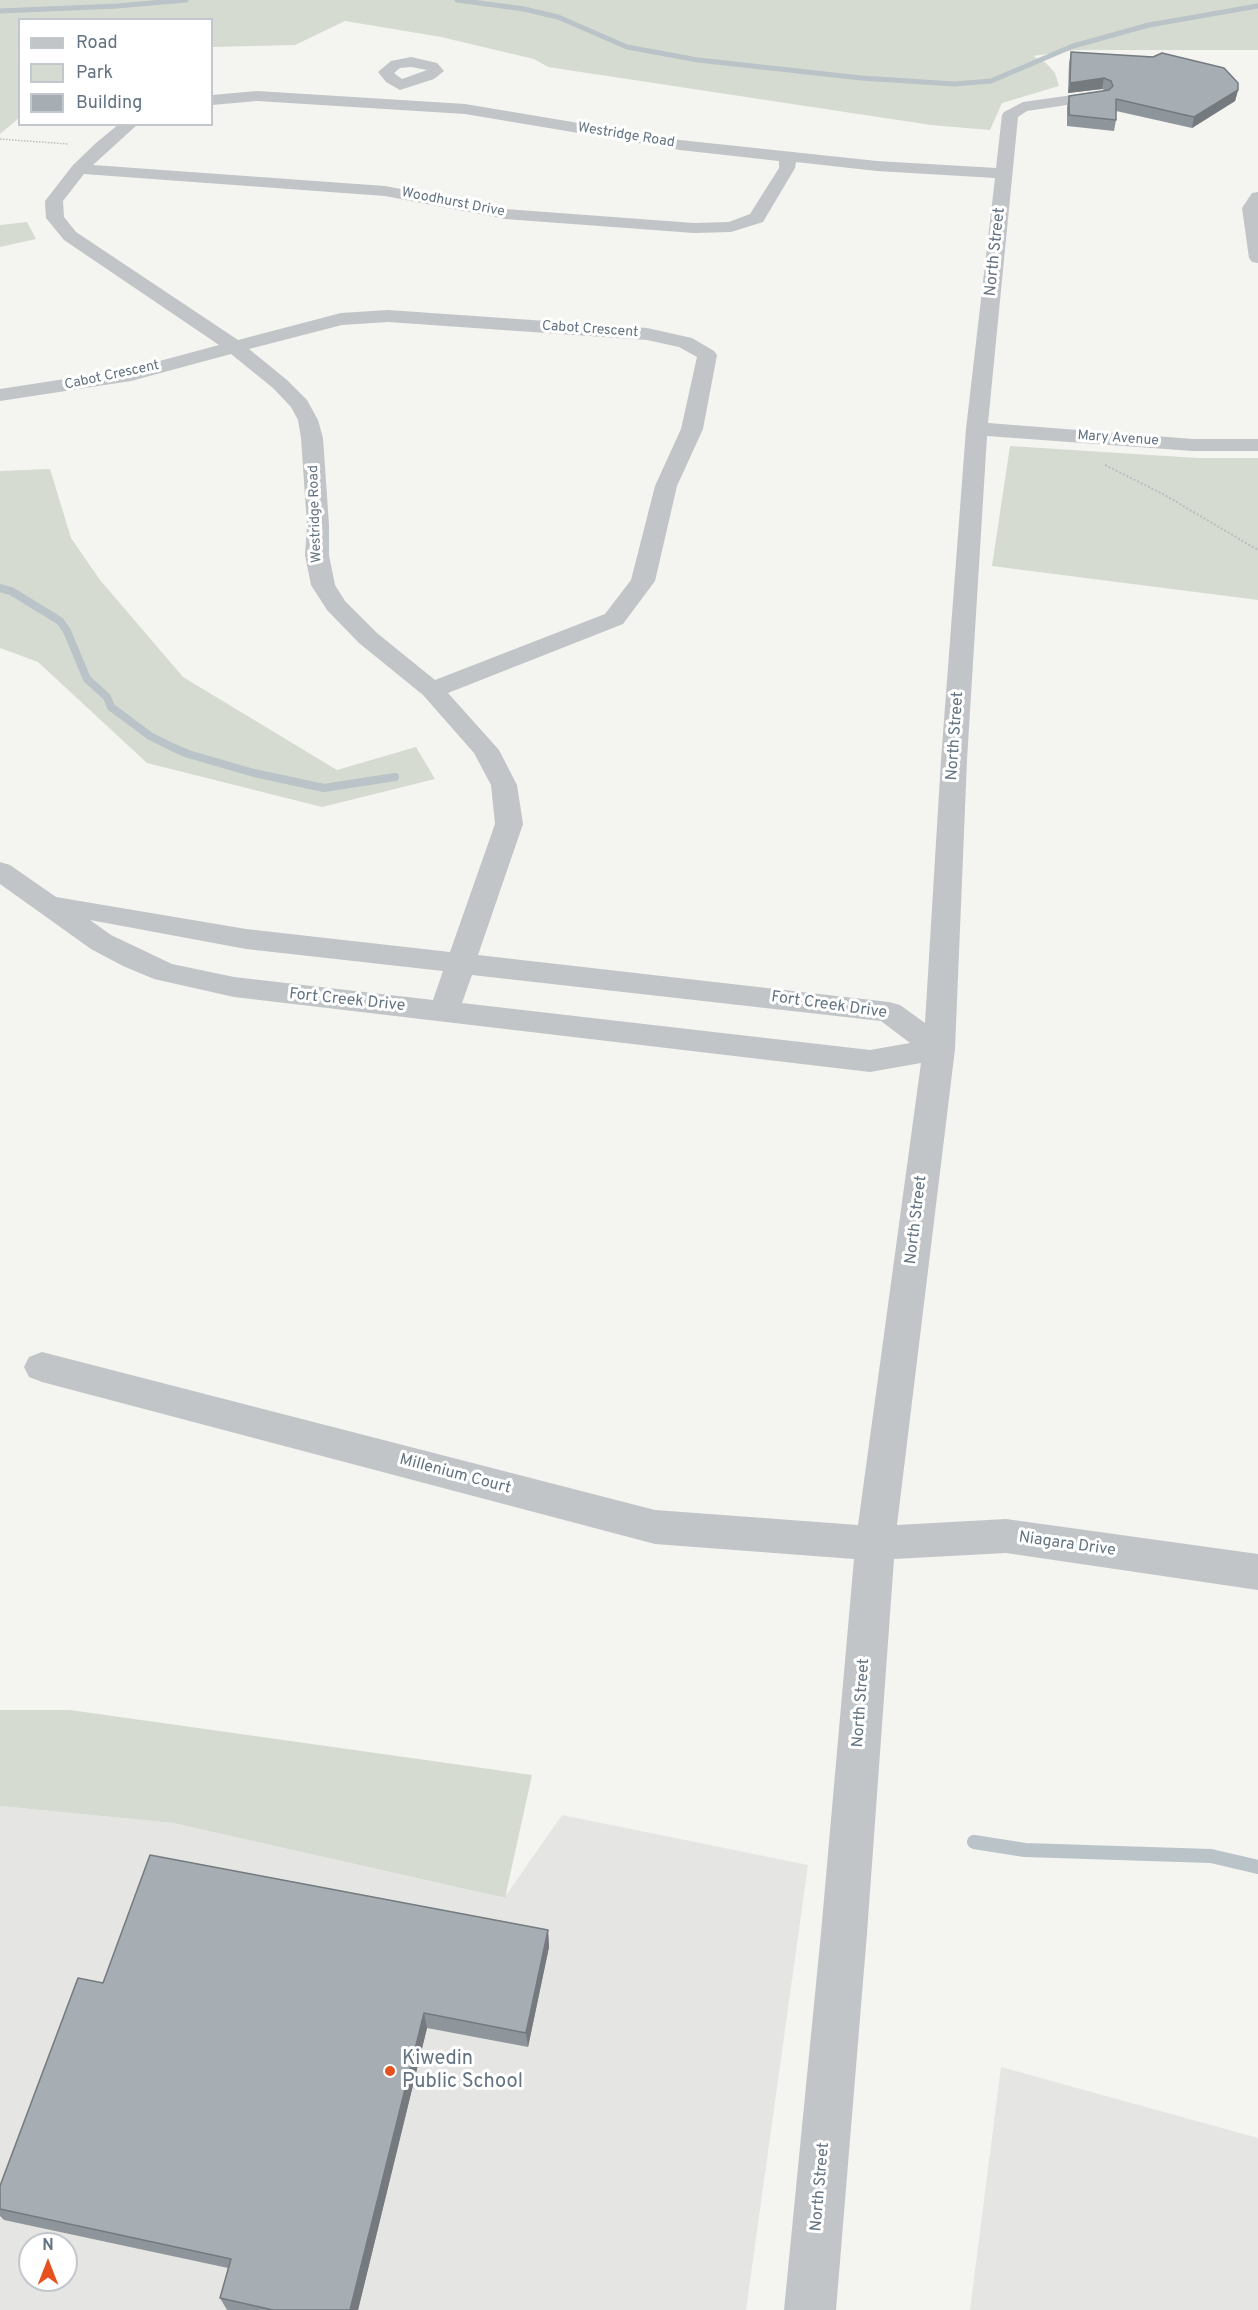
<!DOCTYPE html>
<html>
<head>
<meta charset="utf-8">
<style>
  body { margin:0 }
  #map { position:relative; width:1258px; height:2310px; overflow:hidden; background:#f4f4f0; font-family:Overpass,sans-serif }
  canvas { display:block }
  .legend { position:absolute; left:18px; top:18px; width:195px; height:108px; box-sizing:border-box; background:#fff; border:2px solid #c1c7cd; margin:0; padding:8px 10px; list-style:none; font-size:18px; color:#637382 }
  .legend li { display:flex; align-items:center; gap:12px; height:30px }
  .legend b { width:30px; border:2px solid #c1c7cd }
  .north { position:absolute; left:18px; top:2232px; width:60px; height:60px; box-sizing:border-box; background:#fff; border:2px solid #c1c7cd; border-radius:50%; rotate:0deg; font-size:16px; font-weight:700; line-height:24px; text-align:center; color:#637382 }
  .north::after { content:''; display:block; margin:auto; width:21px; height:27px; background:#e55220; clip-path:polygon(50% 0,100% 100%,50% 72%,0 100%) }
</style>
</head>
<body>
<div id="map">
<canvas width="1258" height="2310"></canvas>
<ul class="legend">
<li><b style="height:8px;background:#c1c5c8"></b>Road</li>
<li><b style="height:16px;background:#d5dbd1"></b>Park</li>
<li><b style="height:16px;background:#a6aeb4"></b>Building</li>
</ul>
<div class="north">N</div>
</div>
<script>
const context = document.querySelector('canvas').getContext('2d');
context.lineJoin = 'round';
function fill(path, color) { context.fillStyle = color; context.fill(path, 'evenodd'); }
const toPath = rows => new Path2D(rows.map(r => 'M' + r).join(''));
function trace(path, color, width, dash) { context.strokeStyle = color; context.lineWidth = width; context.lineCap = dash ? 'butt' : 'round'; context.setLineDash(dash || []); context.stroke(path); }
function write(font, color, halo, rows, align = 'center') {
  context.font = font + ' Overpass,sans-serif'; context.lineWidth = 6; context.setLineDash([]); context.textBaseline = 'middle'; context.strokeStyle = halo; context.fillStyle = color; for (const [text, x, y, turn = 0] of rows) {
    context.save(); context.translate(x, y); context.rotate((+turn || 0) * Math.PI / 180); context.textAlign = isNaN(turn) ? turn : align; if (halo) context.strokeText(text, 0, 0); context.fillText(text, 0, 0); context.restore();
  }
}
const built = toPath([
  [0,1806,173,1823,504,1898,562,1815,808,1865,746,2310,0,2310],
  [30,2244,66,2244,66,2280,30,2280],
  [1001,2067,1258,2138,1258,2310,970,2310]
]);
const green = toPath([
  [0,0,1258,0,1258,50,1075,50,1033,56,1046,63,1055,73,1059,86,1002,103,990,130,931,125,548,67,534,59,441,37,345,21,295,45,212,47,212,20,20,20,19,118,0,134],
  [27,222,36,239,0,247,0,225],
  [1010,446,1197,458,1258,458,1258,600,992,566],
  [50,469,71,538,100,580,183,677,337,770,416,747,435,779,322,807,147,763,38,662,0,648,0,471],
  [0,1710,70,1710,532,1775,505,1898,173,1823,0,1806]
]);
const streamFar3 = toPath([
  [457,0,524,9,558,17,627,47,698,60,861,78,955,84,991,81,1073,46,1149,25,1258,6],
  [0,11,117,6,186,0]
]);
const streamFar2 = toPath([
  [0,588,3,589]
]);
const streamFar1 = toPath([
  [0,588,11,591,60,621,67,631,87,679,107,697,111,707,150,736,172,747,188,754,254,773,324,788,395,777]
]);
const stream = toPath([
  [974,1842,1025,1850,1211,1856,1258,1867]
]);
const pathFar1 = toPath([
  [0,139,68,144]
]);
const path = toPath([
  [1105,465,1163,494,1258,550]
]);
const minor = toPath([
  [411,57,437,63,444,71,434,79,400,90,386,82,378,72,391,61,411,57],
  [411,67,427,70,402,79,394,73,400,68,411,67],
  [257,91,465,104,680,140,877,161,996,168,1002,115,1004,112,1023,102,1101,91,1107,93,1109,96,1107,99,1027,111,1018,117,988,423,1193,439,1258,439,1258,451,1193,451,987,436,967,760,955,1049,897,1525,1006,1519,1258,1554,1258,1590,1006,1553,894,1559,867,1933,836,2310,784,2310,821,1933,854,1559,655,1544,42,1382,29,1377,24,1367,29,1357,42,1352,655,1510,858,1525,921,1063,870,1072,234,997,154,979,123,966,91,949,0,884,0,862,10,865,56,897,246,929,450,952,495,824,491,785,474,753,423,695,359,643,327,610,311,585,305,555,307,525,301,438,298,420,291,407,273,388,231,354,131,381,0,401,0,389,130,369,219,345,64,240,46,218,45,201,73,165,96,143,119,124,138,124,93,165,385,186,505,209,694,223,729,222,750,214,779,168,779,161,680,150,465,114,257,101,212,105,212,95,257,91],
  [796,162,877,171,995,178,966,429,941,760,925,1023,900,1005,889,1002,478,955,523,824,517,785,499,750,448,693,623,624,655,581,677,486,703,429,717,355,714,351,692,338,647,328,388,310,341,313,238,340,76,232,64,217,63,201,84,174,385,196,505,219,694,233,731,232,763,222,795,168,796,162],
  [388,322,647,340,679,347,697,357,681,429,655,486,631,580,605,614,435,680,377,633,345,601,335,585,329,555,329,525,323,438,318,420,307,400,287,380,249,349,342,325,388,322],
  [90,920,246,949,443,971,433,1000,234,977,172,964,111,935,90,920],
  [472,975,881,1021,910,1043,870,1050,462,1003,472,975],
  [1258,192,1258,263,1252,262,1249,258,1242,208,1252,193,1258,192]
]);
const wall = toPath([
  [1071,52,1238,90,1235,101,1192,128,1116,111,1116,120,1114,131,1067,126,1067,107,1069,96,1106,91,1102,89,1068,93,1069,63],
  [548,1930,549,1947,528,2047,427,2028,358,2310,227,2310,220,2298,228,2268,4,2220,0,2216,0,2186,103,1983]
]);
const shadedWall = toPath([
  [1104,78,1102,89,1068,93,1070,83],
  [1238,90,1235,101,1192,128,1194,117],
  [548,1930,549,1947,528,2047,526,2033],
  [424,2013,427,2028,358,2310,350,2310]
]);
const building = toPath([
  [1071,52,1153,57,1162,53,1224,68,1238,83,1238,90,1194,117,1116,99,1116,120,1069,115,1069,96,1109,90,1113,86,1111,81,1104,78,1070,83,1071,52],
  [150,1855,548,1930,526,2033,424,2013,350,2310,273,2310,220,2298,231,2259,0,2209,0,2186,78,1978,103,1983,150,1855]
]);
const markers = [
  [390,2071,6,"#e55220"]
];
const farStreetnames = [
  ["Westridge Road",626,136,9],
  ["Woodhurst Drive",453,203,11],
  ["Cabot Crescent",590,330,4],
  ["Cabot Crescent",112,376,-12],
  ["Mary Avenue",1118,439,4],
  ["Westridge Road",316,514,-92]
];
const streetNames = [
  ["North Street",996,252,-84],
  ["North Street",956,736,-86],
  ["Fort Creek Drive",347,1001,6],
  ["Fort Creek Drive",829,1006,8],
  ["North Street",917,1220,-83],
  ["Millenium Court",455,1475,15],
  ["Niagara Drive",1067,1545,8],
  ["North Street",862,1703,-86],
  ["North Street",821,2187,-85]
];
const nearPoinames = [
  ["Kiwedin",402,2060],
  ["Public School",402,2083]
];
fill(built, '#e5e6e4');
fill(green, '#d5dbd1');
trace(streamFar3, '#b9c3c8', 5);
trace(streamFar2, '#b9c3c8', 7);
trace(streamFar1, '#b9c3c8', 8);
trace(stream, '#b9c3c8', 14);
trace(pathFar1, '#bbbdbf', 1.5, [1.5, 1.5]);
trace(path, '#bbbdbf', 2, [2, 2]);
fill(minor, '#c1c5c8');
fill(wall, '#8f969b');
fill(shadedWall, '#747a7e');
fill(building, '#a6aeb4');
trace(building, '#747a7e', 1.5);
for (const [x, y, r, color] of markers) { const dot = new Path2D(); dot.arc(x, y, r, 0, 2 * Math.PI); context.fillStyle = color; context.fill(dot); trace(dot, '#fff', 2); }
write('14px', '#637382', '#fff', farStreetnames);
write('16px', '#637382', '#fff', streetNames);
write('20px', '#637382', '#fff', nearPoinames, 'left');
</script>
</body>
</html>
